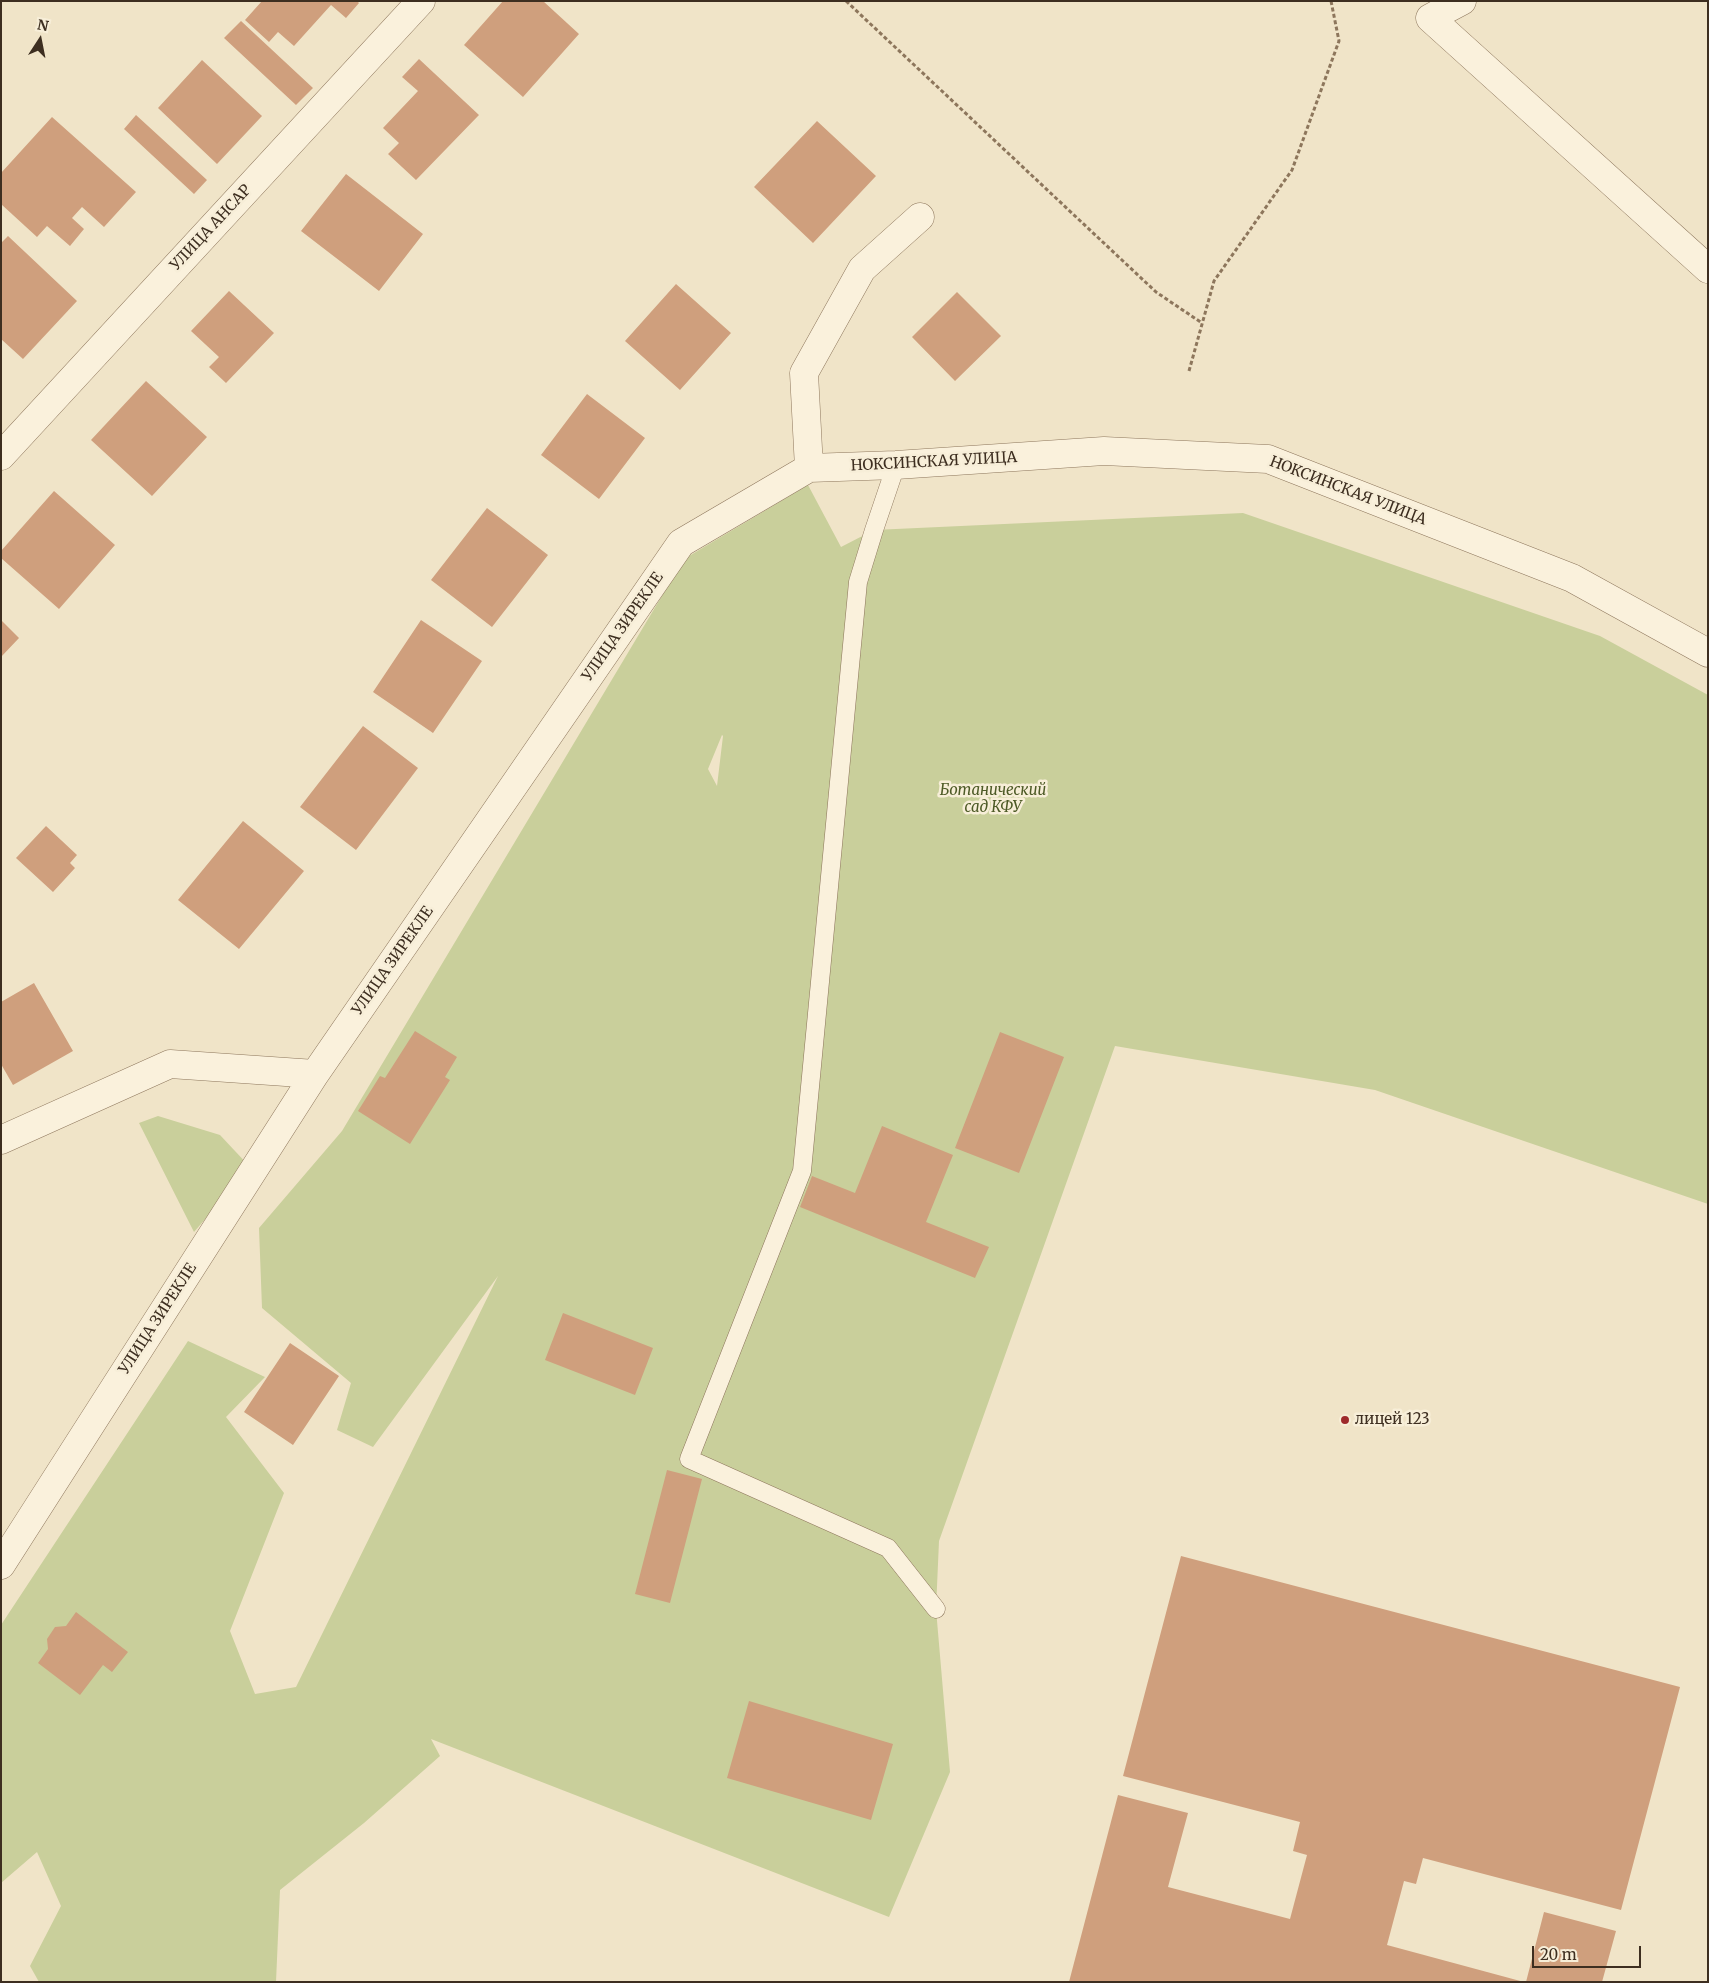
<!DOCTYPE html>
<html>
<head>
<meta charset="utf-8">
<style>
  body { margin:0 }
  #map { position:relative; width:1709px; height:1983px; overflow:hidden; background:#f0e4c8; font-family:Merriweather,serif }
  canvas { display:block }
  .frame { position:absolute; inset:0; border:2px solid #3d2e20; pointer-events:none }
  .north { position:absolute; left:15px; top:15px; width:50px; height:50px; -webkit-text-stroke:4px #f7eed8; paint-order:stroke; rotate:11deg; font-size:14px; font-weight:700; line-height:20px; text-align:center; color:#3d2e20 }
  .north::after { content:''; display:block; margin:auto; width:18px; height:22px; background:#3d2e20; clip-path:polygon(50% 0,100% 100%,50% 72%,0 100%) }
  .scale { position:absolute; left:1532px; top:1946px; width:109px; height:22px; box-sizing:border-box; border:2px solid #3d2e20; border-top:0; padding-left:6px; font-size:15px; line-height:18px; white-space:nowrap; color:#3d2e20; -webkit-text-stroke:4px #f7eed8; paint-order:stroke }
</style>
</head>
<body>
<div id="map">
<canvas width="1709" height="1983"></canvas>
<div class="frame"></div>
<div class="north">N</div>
<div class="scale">20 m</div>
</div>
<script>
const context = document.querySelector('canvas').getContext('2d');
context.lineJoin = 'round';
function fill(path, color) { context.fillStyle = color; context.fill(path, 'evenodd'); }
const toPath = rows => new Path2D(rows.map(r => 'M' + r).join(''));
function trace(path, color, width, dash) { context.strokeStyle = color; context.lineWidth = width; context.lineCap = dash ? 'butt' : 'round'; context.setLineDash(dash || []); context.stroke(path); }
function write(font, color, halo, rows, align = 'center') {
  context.font = font + ' Merriweather,serif'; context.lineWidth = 5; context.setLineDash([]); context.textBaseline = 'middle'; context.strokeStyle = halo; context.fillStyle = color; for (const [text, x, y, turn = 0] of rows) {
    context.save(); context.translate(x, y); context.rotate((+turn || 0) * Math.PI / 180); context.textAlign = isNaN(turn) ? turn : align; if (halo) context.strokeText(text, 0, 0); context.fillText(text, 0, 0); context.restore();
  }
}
const green = toPath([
  [808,485,841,547,874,530,1243,513,1600,636,1708,695,1708,1204,1375,1090,1115,1046,939,1541,936,1609,950,1772,889,1917,431,1739,440,1756,364,1823,280,1890,276,1982,39,1982,30,1966,61,1906,37,1852,1,1883,1,1625,188,1341,265,1377,226,1417,284,1493,230,1631,255,1694,296,1687,498,1276,373,1447,337,1430,351,1383,262,1308,259,1228,342,1131,684,559],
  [722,735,723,736,717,786,708,769],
  [158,1116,220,1135,250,1167,194,1232,139,1123]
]);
const building = toPath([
  [262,1,357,1,359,3,346,18,331,5,294,46,278,32,269,42,245,20],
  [503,1,543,1,579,34,523,97,464,45],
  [241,21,313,88,296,105,224,38],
  [419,59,479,115,416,180,388,154,399,143,383,128,418,91,402,77],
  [202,60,262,116,217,164,158,108],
  [136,115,207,180,194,194,124,129],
  [52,117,136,192,104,227,82,207,72,218,84,229,70,246,47,226,37,237,1,204,1,173],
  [817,121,876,176,813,243,754,187],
  [346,174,423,234,379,291,301,231],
  [8,236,77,301,23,359,1,339,1,243],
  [676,284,731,333,680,390,625,341],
  [229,291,274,333,226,383,209,367,219,357,191,331],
  [957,292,1001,336,955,381,912,337],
  [146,381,207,437,152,496,91,440],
  [587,394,645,438,599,499,541,455],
  [54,491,115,545,59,609,1,558,1,551],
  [487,508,548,555,492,627,431,580],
  [1,620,19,638,1,657],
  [421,620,482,661,433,733,373,692],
  [363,726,418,768,356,850,300,807],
  [243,821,304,871,239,949,178,900],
  [46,826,77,855,70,863,75,868,53,892,16,858],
  [34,983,73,1051,13,1085,1,1064,1,1002],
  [415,1031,457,1057,445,1077,450,1080,410,1144,358,1111,380,1076,385,1078],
  [1000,1032,1064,1057,1019,1173,955,1148],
  [882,1126,953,1155,926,1222,989,1247,975,1278,800,1207,812,1176,855,1193],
  [563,1313,653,1348,635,1395,545,1360],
  [290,1343,339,1376,293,1445,244,1412],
  [667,1470,702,1479,670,1603,635,1594],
  [1181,1556,1680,1687,1621,1910,1423,1858,1416,1884,1404,1881,1387,1945,1524,1982,1069,1982,1118,1795,1188,1813,1168,1887,1290,1919,1307,1855,1293,1851,1300,1822,1123,1776],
  [76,1612,128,1652,112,1672,103,1665,80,1695,38,1663,48,1649,47,1639,55,1627,66,1626],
  [749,1701,893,1744,871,1820,727,1778],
  [1544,1912,1616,1931,1602,1982,1526,1982]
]);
const path = toPath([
  [846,1,1156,292,1202,323],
  [1189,371,1214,281,1292,170,1339,41,1331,1]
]);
const lane = toPath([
  [896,465,874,530,858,582,802,1171,689,1459,888,1548,936,1609]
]);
const street = toPath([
  [1462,1,1430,18,1708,269],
  [1,456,421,1],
  [809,468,804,373,862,269,920,217],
  [1,1140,170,1064,315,1074],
  [1,1565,315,1074,681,543,809,468,896,465,1104,451,1268,459,1572,578,1708,653]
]);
const markers = [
  [1345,1420,5,"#9e2a2b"]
];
const streetNames = [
  ["УЛИЦА АНСАР",211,228,-47],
  ["НОКСИНСКАЯ УЛИЦА",934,462,-3],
  ["НОКСИНСКАЯ УЛИЦА",1348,491,21],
  ["УЛИЦА ЗИРЕКЛЕ",623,627,-55],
  ["УЛИЦА ЗИРЕКЛЕ",393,961,-55],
  ["УЛИЦА ЗИРЕКЛЕ",158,1319,-57]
];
const parkNames = [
  ["Ботанический",993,791],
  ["сад КФУ",993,808]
];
const poiNames = [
  ["лицей 123",1355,1420]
];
fill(green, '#c9cf9b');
fill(building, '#cf9f7d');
trace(lane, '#8d765c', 19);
trace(street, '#8d765c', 29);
trace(path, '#8d765c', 3, [4, 2.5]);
trace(lane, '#faf1dc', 18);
trace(street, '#faf1dc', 28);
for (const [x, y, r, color] of markers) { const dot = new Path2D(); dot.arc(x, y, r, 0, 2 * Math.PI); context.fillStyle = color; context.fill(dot); trace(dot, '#f7eed8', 2); }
write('15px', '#3d2e20', '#f7eed8', streetNames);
write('italic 15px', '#4d5a26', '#f7eed8', parkNames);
write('15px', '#3d2e20', '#f7eed8', poiNames, 'left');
</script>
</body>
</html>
